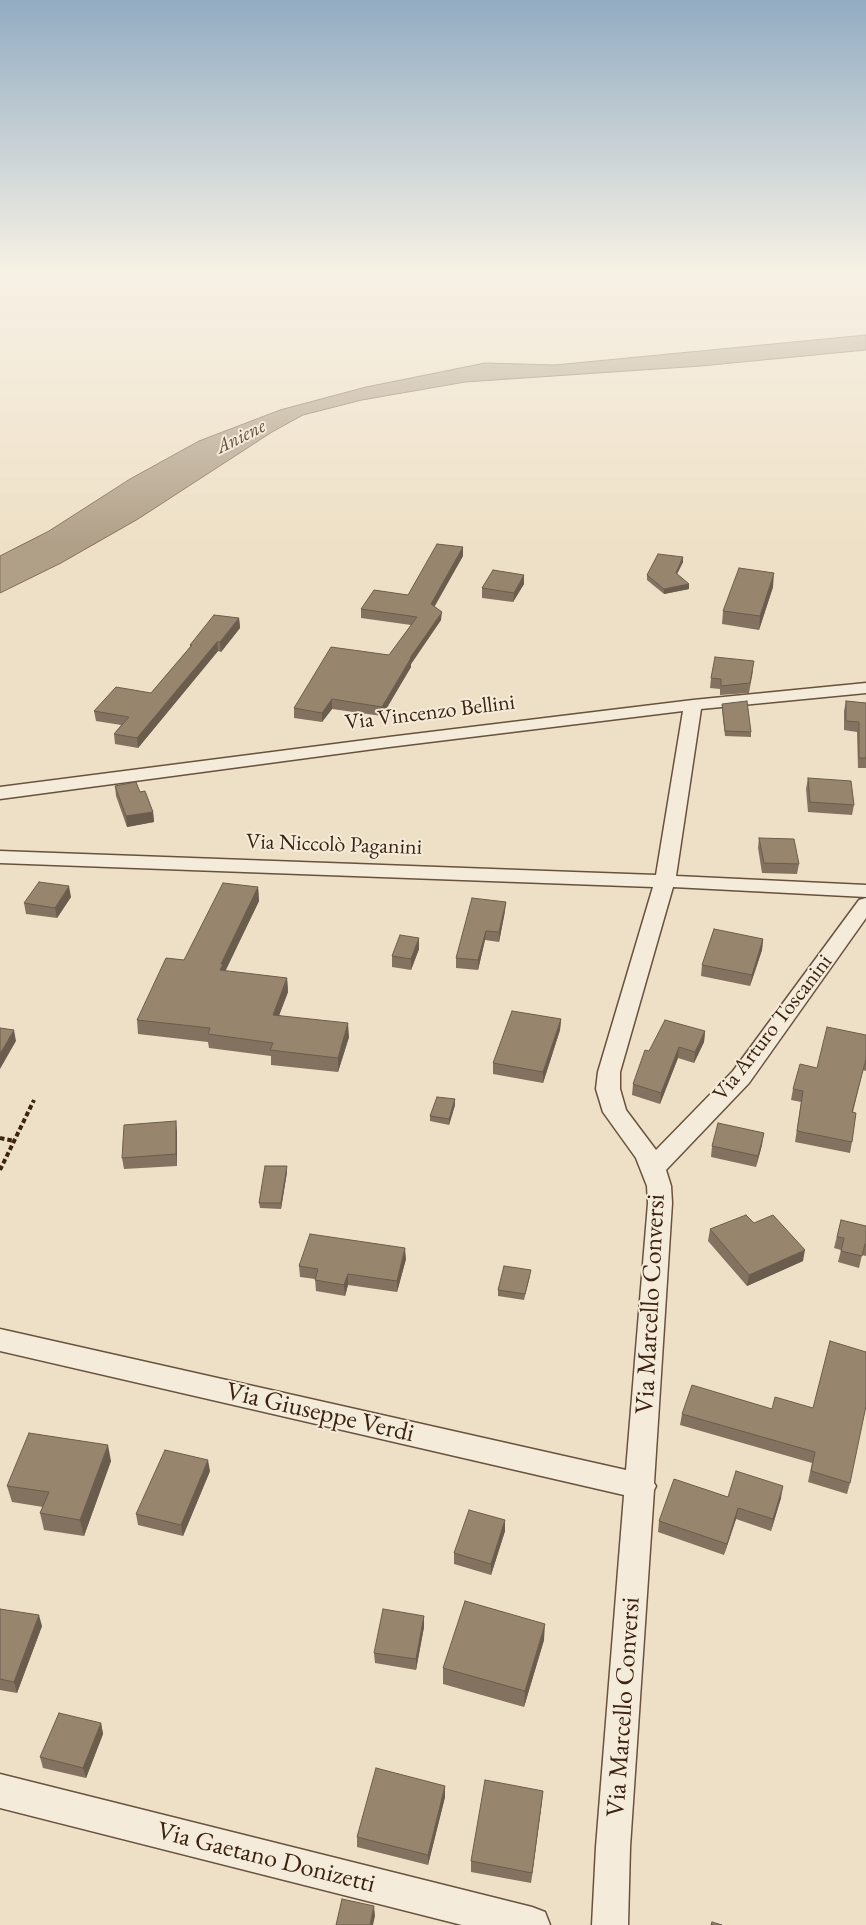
<!DOCTYPE html>
<html>
<head>
<meta charset="utf-8">
<style>
  body { margin:0 }
  canvas { display:block; background:#eee0c6 }
</style>
</head>
<body>
<canvas width="866" height="1925"></canvas>
<script>
const context = document.querySelector('canvas').getContext('2d');
context.lineJoin = 'round';
function fill(path, color) { context.fillStyle = color; context.fill(path, 'evenodd'); }
const toPath = rows => new Path2D(rows.map(r => 'M' + r).join(''));
function trace(path, color, width, dash) { context.strokeStyle = color; context.lineWidth = width; context.lineCap = dash ? 'butt' : 'round'; context.setLineDash(dash || []); context.stroke(path); }
function write(font, color, halo, rows, align = 'center') {
  context.font = font + ' "EB Garamond",serif'; context.lineWidth = 4; context.setLineDash([]); context.textBaseline = 'middle'; context.strokeStyle = halo; context.fillStyle = color; for (const [text, x, y, turn = 0] of rows) {
    context.save(); context.translate(x, y); context.rotate((+turn || 0) * Math.PI / 180); context.textAlign = isNaN(turn) ? turn : align; if (halo) context.strokeText(text, 0, 0); context.fillText(text, 0, 0); context.restore();
  }
}
const water = toPath([
  [866,335,866,350,701,366,465,382,362,400,303,415,272,432,138,519,61,563,0,593,0,556,49,531,130,479,199,441,280,410,366,387,485,363,555,365,866,335]
]);
const path = toPath([
  [0,1138,14,1141],
  [0,1170,34,1100]
]);
const street = toPath([
  [866,683,866,693,701,709,676,876,866,885,866,897,673,887,620,1072,620,1089,626,1110,656,1150,733,1071,859,900,866,898,866,918,749,1083,666,1170,671,1186,672,1203,654,1483,656,1486,654,1490,630,1847,628,1925,592,1925,596,1847,624,1495,0,1351,0,1329,626,1470,648,1203,647,1186,636,1158,603,1112,596,1089,598,1072,653,887,0,863,0,851,656,875,683,711,389,747,0,799,0,787,389,737,693,700,866,683],
  [0,1774,532,1907,545,1912,550,1925,462,1925,0,1808,0,1774]
]);
const wall = toPath([
  [463,547,463,556,434,606,441,620,411,664,411,667,382,716,332,709,322,722,294,718,294,708,389,655,411,625,361,618,361,609,408,595],
  [683,557,683,562,677,574,689,589,664,594,647,580,647,575],
  [524,575,524,584,513,602,482,598,482,588],
  [773,587,759,630,722,624,723,611],
  [239,618,240,628,221,652,218,651,138,748,115,744,114,734,121,725,96,721,94,711,151,693,190,647,190,645],
  [753,671,749,693,720,695,720,689,710,688,711,678],
  [846,701,866,703,866,768,858,768,857,732,844,730,844,711],
  [722,704,751,732,751,737,725,736,722,709],
  [808,778,854,805,852,815,808,812,806,789],
  [115,786,140,792,153,812,154,822,127,827,116,796],
  [759,838,799,864,797,874,762,873,758,848],
  [258,887,259,901,225,971,287,978,288,992,279,1015,349,1037,338,1072,271,1065,271,1056,209,1048,208,1042,138,1034,137,1020,184,960],
  [71,897,57,918,26,914,24,903],
  [505,911,499,942,485,940,478,970,456,968,456,958],
  [419,938,419,949,411,970,392,967,392,956],
  [763,939,762,950,750,986,701,976,702,965],
  [561,1019,560,1030,543,1083,493,1074,493,1063],
  [705,1031,704,1042,694,1063,678,1058,660,1104,632,1095,633,1084,649,1051],
  [866,1035,866,1071,863,1070,853,1112,852,1142,850,1153,795,1142,801,1102,791,1100,793,1089],
  [455,1105,449,1125,430,1121,430,1116],
  [177,1132,177,1166,124,1169,122,1158],
  [762,1145,756,1167,711,1157,712,1146],
  [287,1172,281,1209,260,1208,259,1203],
  [841,1220,866,1226,866,1256,862,1255,859,1268,838,1262,841,1250,834,1248],
  [754,1223,803,1261,747,1286,708,1241,710,1229],
  [406,1259,397,1292,348,1285,345,1296,316,1291,315,1279,300,1277,299,1266],
  [530,1276,524,1300,498,1296,498,1290],
  [772,1409,850,1483,847,1494,808,1482,812,1463,680,1425,682,1414],
  [111,1461,84,1536,44,1530,40,1513,43,1507,12,1502,7,1486],
  [210,1471,183,1536,138,1525,136,1514],
  [728,1497,781,1498,771,1531,736,1519,724,1555,658,1532,659,1521],
  [505,1520,505,1531,491,1575,454,1564,454,1553],
  [0,1609,42,1626,17,1693,0,1690],
  [424,1616,424,1627,416,1670,375,1663,374,1653],
  [544,1640,524,1707,443,1684,443,1668],
  [101,1723,103,1734,86,1778,43,1768,40,1757],
  [445,1786,445,1797,428,1865,357,1847,357,1837],
  [542,1801,531,1883,471,1872,471,1861]
]);
const shadedWall = toPath([
  [463,547,463,556,431,613,431,604],
  [683,557,683,562,675,578,676,573],
  [774,573,773,587,759,630,760,616],
  [524,575,524,584,513,602,514,593],
  [689,584,689,589,664,594,664,589],
  [442,612,441,620,411,664,411,667,382,716,382,707,410,658],
  [239,618,240,628,221,652,220,642],
  [217,642,218,651,138,748,137,738],
  [332,699,332,709,322,722,322,713],
  [153,812,154,822,127,827,126,816],
  [69,886,71,897,57,918,55,908],
  [258,887,259,901,224,974,220,970,221,964],
  [506,902,505,911,499,942,499,932],
  [486,931,485,940,478,970,478,960],
  [419,938,419,949,411,970,411,959],
  [763,939,762,950,750,986,752,975],
  [287,978,288,992,274,1029,273,1015],
  [561,1019,560,1030,543,1083,543,1072],
  [348,1023,349,1037,338,1072,338,1058],
  [14,1030,16,1041,0,1069,0,1054],
  [705,1031,704,1042,694,1063,695,1052],
  [679,1047,678,1058,660,1104,661,1093],
  [455,1099,455,1105,449,1125,449,1119],
  [176,1121,177,1132,177,1166,176,1154],
  [764,1133,762,1145,756,1167,758,1156],
  [287,1166,287,1172,281,1209,281,1203],
  [405,1248,406,1259,397,1292,397,1281],
  [805,1250,803,1261,747,1286,749,1275],
  [348,1274,348,1285,345,1296,344,1285],
  [108,1445,111,1461,84,1536,80,1520],
  [208,1460,210,1471,183,1536,181,1525],
  [783,1486,781,1498,771,1531,773,1519],
  [738,1508,736,1519,724,1555,727,1544],
  [505,1520,505,1531,491,1575,491,1564],
  [39,1615,42,1626,17,1693,14,1682],
  [424,1616,424,1627,416,1670,416,1659],
  [545,1624,544,1640,524,1707,525,1691],
  [101,1723,103,1734,86,1778,83,1768],
  [445,1786,445,1797,428,1865,428,1855],
  [543,1791,542,1801,531,1883,532,1873],
  [374,1906,375,1916,373,1925,370,1925]
]);
const building = toPath([
  [437,544,463,547,431,604,442,612,410,658,411,658,382,707,332,699,322,713,294,708,331,647,389,655,417,617,361,609,374,590,408,595,437,544],
  [658,554,683,557,676,573,689,584,664,589,647,575,658,554],
  [739,568,774,573,760,616,723,611,739,568],
  [493,570,524,575,514,593,482,588,493,570],
  [214,615,239,618,220,642,217,642,137,738,114,734,129,717,94,711,116,687,151,693,192,645,190,645,214,615],
  [715,657,754,661,750,683,721,686,721,679,711,678,715,657],
  [747,701,751,732,725,731,722,704,747,701],
  [846,701,866,703,866,758,859,758,859,722,846,721,846,701],
  [808,778,851,781,854,805,810,802,808,778],
  [136,782,140,792,145,791,153,812,126,816,115,786,136,782],
  [759,838,794,839,799,864,764,863,759,838],
  [39,882,69,886,55,908,24,903,39,882],
  [223,883,258,887,221,964,223,964,220,970,287,978,273,1015,348,1023,338,1058,270,1050,273,1043,208,1034,210,1028,137,1020,166,958,184,960,223,883],
  [472,898,506,902,499,932,486,931,478,960,456,958,472,898],
  [714,929,763,939,752,975,702,965,714,929],
  [400,935,419,938,411,959,392,956,400,935],
  [512,1011,561,1019,543,1072,493,1063,512,1011],
  [665,1020,705,1031,695,1052,679,1047,661,1093,633,1084,645,1050,649,1051,665,1020],
  [827,1027,866,1035,866,1059,852,1112,856,1113,852,1142,797,1131,803,1091,793,1089,800,1064,817,1068,827,1027],
  [0,1028,14,1030,0,1054,0,1028],
  [437,1097,455,1099,449,1119,430,1116,437,1097],
  [176,1121,176,1154,122,1158,124,1125,176,1121],
  [718,1123,764,1133,758,1156,712,1146,718,1123],
  [265,1166,287,1166,281,1203,259,1203,265,1166],
  [746,1215,754,1223,773,1215,805,1250,749,1275,710,1229,746,1215],
  [841,1220,866,1226,866,1244,865,1244,862,1256,841,1251,844,1238,837,1237,841,1220],
  [310,1234,405,1248,397,1281,348,1274,344,1285,315,1280,318,1269,299,1266,310,1234],
  [504,1266,531,1270,525,1294,498,1290,504,1266],
  [830,1341,866,1352,866,1406,850,1483,811,1471,815,1452,682,1414,692,1385,772,1409,775,1397,813,1408,830,1341],
  [29,1433,108,1445,80,1520,40,1513,49,1492,7,1486,29,1433],
  [165,1450,208,1460,181,1525,136,1514,165,1450],
  [736,1471,783,1486,773,1519,738,1508,727,1544,659,1521,674,1479,728,1497,736,1471],
  [469,1510,505,1520,491,1564,454,1553,469,1510],
  [465,1601,545,1624,525,1691,443,1668,465,1601],
  [0,1609,39,1615,14,1682,0,1679,0,1609],
  [383,1609,424,1616,416,1659,374,1653,383,1609],
  [59,1713,101,1723,83,1768,40,1757,59,1713],
  [376,1768,445,1786,428,1855,357,1837,376,1768],
  [485,1780,543,1791,532,1873,471,1861,485,1780],
  [342,1899,374,1906,370,1925,336,1925,342,1899],
  [712,1922,722,1925,711,1925,712,1922]
]);
const farWaternames = [
  ["Aniene",241,437,-27]
];
const streetNames = [
  ["Via Vincenzo Bellini",430,713,-7],
  ["Via Niccolò Paganini",334,845,2],
  ["Via Arturo Toscanini",773,1028,-52]
];
const nearStreetnames = [
  ["Via Marcello Conversi",651,1304,-87],
  ["Via Giuseppe Verdi",320,1413,13],
  ["Via Marcello Conversi",624,1707,-86],
  ["Via Gaetano Donizetti",266,1858,14]
];
fill(water, '#b1a088');
trace(water, '#826e58', 1);
trace(street, '#68523d', 3);
trace(path, '#3b230f', 4, [4.5, 3]);
fill(street, '#f4ebda');
fill(wall, '#83725f');
fill(shadedWall, '#6a5d4d');
fill(building, '#98856e');
trace(building, '#6a5d4d', 1);
const sky = context.createLinearGradient(0, 0, 0, 543);
sky.addColorStop(0, '#92acc2');
sky.addColorStop(0.5, '#f7f1e5');
sky.addColorStop(1, '#f7f1e500');
context.fillStyle = sky;
context.fillRect(0, 0, 866, 543);
write('italic 20px', '#644f39', '#f4ebda', farWaternames);
write('22px', '#3b230f', '#f4ebda', streetNames);
write('26px', '#3b230f', '#f4ebda', nearStreetnames);
</script>
</body>
</html>
